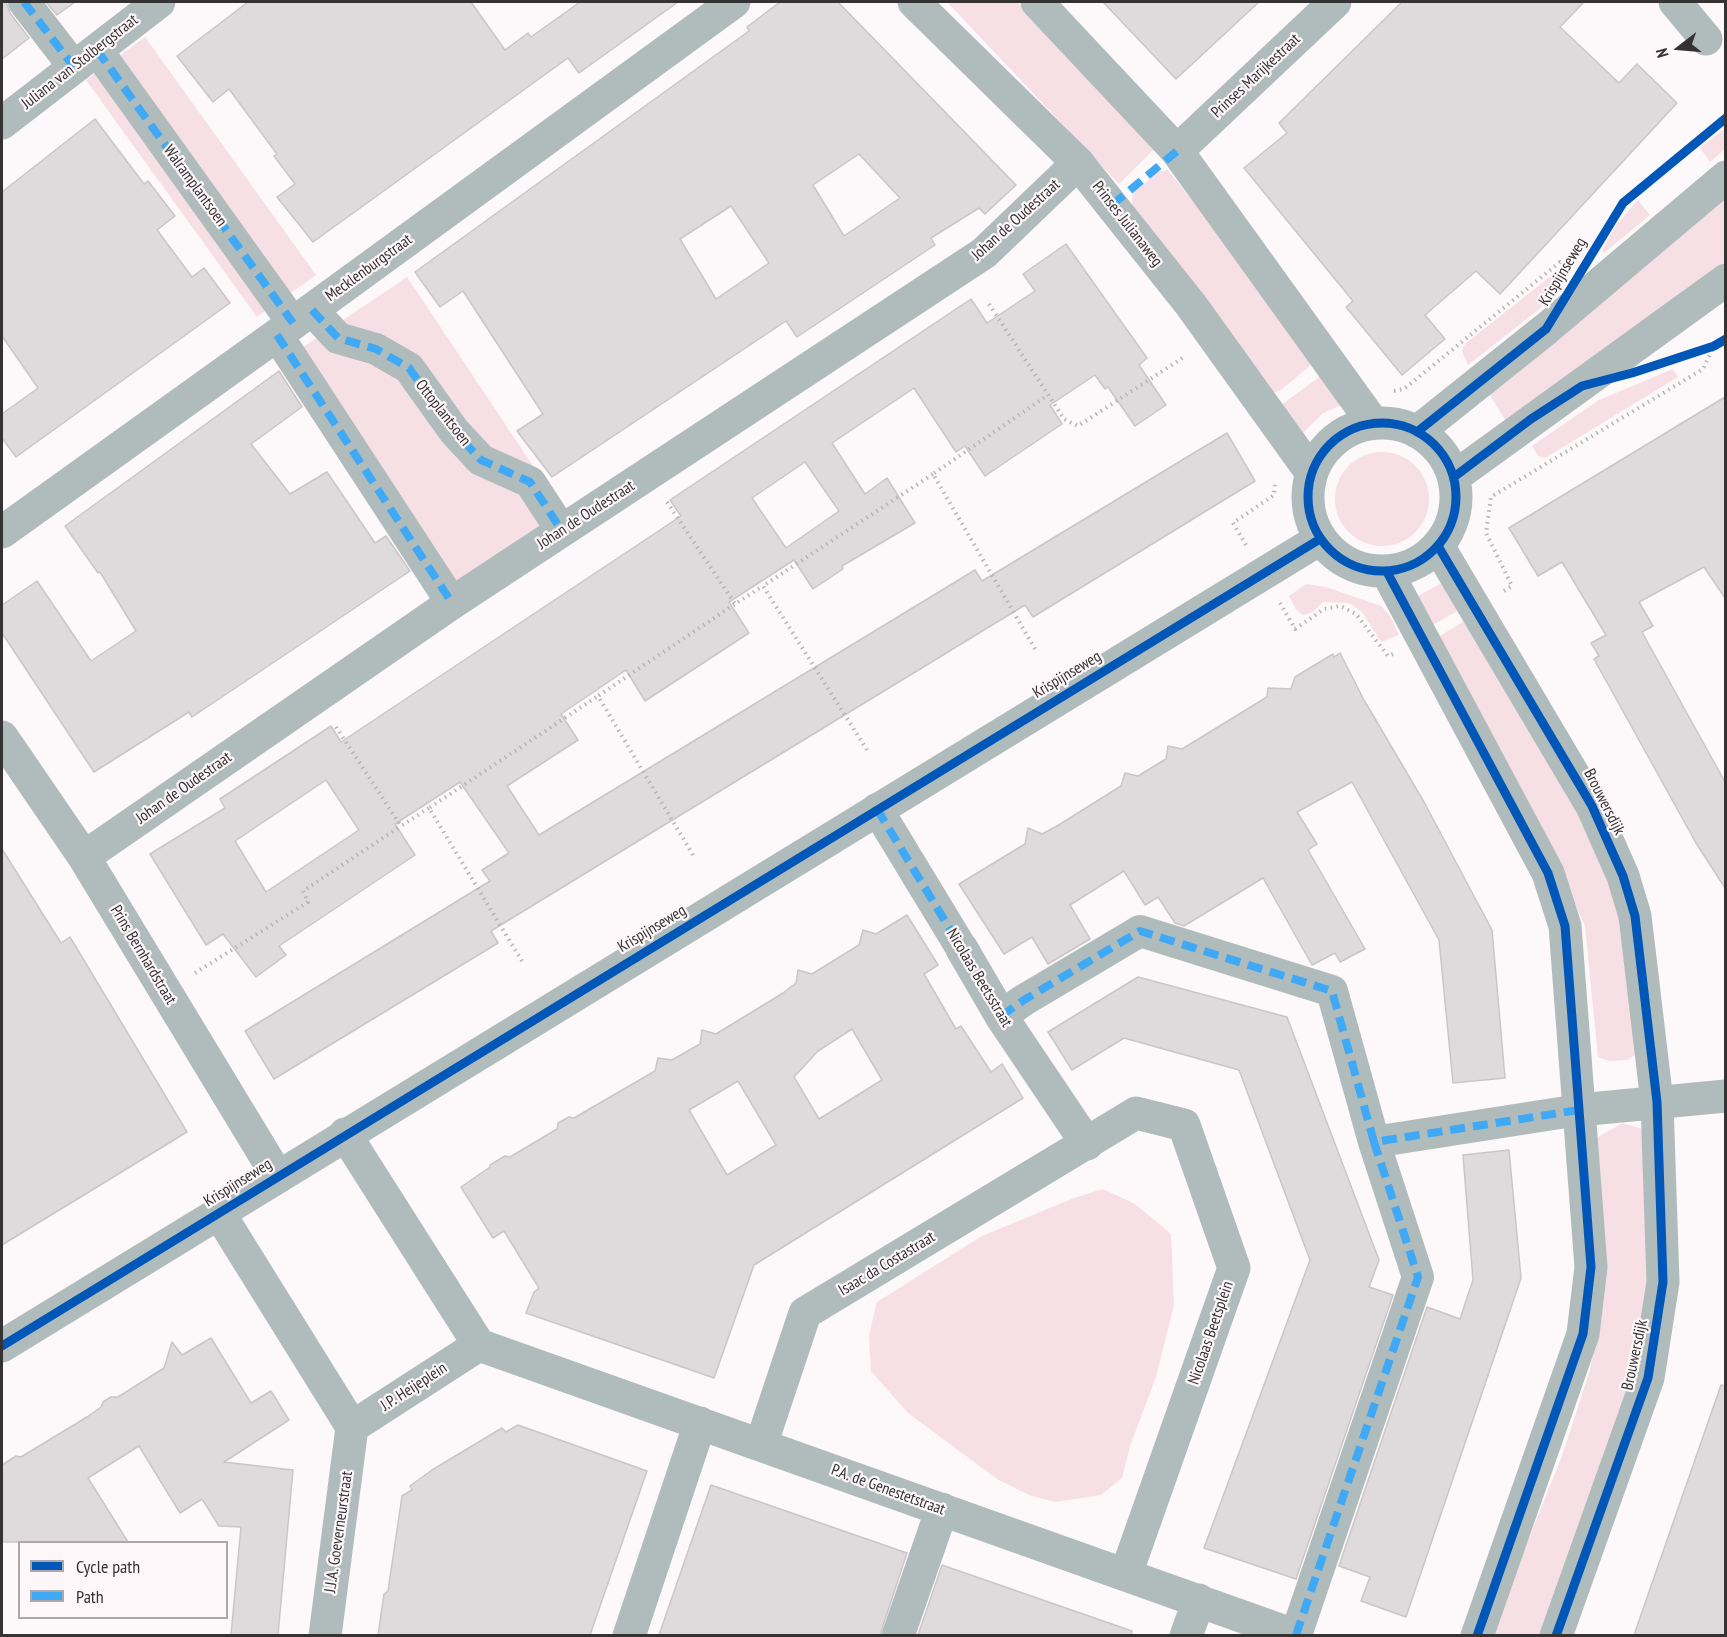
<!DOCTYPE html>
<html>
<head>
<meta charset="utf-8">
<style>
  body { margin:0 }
  #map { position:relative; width:1727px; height:1637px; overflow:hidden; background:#fdf8fa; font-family:"PT Sans Narrow",sans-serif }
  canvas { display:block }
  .frame { position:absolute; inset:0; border:3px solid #343232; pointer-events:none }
  .legend { position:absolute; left:18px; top:1541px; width:210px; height:78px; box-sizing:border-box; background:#fef7f9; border:2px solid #ada8a9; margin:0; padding:8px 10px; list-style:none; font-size:18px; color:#343232 }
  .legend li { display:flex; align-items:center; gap:12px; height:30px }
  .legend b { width:30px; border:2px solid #ada8a9 }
  .north { position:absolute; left:1649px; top:18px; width:60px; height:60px; -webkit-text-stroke:4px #fef7f9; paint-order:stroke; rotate:254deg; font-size:16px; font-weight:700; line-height:24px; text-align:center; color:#343232 }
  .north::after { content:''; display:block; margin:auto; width:21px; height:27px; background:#343232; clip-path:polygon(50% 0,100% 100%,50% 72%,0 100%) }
</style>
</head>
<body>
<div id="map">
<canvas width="1727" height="1637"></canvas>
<div class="frame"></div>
<ul class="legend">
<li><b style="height:8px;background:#0057b8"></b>Cycle path</li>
<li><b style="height:8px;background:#3fa9f5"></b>Path</li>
</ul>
<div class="north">N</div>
</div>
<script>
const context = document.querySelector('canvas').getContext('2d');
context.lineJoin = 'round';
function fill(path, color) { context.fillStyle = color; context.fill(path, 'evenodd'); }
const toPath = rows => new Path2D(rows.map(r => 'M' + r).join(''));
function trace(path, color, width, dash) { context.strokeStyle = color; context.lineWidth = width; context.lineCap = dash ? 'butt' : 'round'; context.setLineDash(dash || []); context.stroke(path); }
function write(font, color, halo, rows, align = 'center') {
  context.font = font + ' "PT Sans Narrow",sans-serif'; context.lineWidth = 4.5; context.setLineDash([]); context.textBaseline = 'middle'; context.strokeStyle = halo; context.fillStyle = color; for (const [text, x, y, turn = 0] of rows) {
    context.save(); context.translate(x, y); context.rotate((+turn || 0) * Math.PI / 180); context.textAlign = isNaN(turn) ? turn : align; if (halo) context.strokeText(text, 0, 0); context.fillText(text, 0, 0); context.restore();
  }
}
const green = toPath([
  [947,2,1017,2,1154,149,1119,184],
  [145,37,316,275,257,317,86,80],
  [1725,128,1725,149,1710,162,1700,148],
  [1168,170,1318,359,1281,390,1270,394,1132,206,1133,193,1158,172],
  [1725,196,1725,262,1507,423,1488,392],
  [1638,200,1650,215,1604,253,1602,250,1616,225],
  [1562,267,1571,272,1561,288,1537,311,1468,365,1462,351,1465,344],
  [407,277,563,511,453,585,297,351],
  [1673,369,1678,377,1545,458,1538,456,1532,446,1599,400],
  [1325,373,1346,403,1323,413,1300,436,1278,407],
  '1335 499a47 47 0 1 1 94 0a47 47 0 1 1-94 0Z',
  [1445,581,1459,610,1429,627,1413,599],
  [1306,584,1326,587,1381,606,1390,616,1399,635,1381,642,1362,612,1349,603,1323,602,1313,612,1303,615,1296,609,1289,596],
  [1464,621,1558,769,1628,920,1638,1053,1627,1060,1609,1061,1598,1057,1585,926,1554,858,1437,638],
  [1622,1123,1642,1129,1654,1284,1640,1377,1547,1635,1494,1635,1494,1625,1562,1456,1590,1370,1601,1313,1598,1137],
  [1103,1189,1135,1204,1171,1234,1174,1305,1156,1377,1130,1446,1122,1478,1101,1495,1055,1502,1029,1495,997,1479,908,1413,871,1371,869,1335,877,1302,982,1236,1074,1198]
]);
const building = toPath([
  [2,2,6,2,10,13,29,38,2,59,2,2],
  [46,2,75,2,57,15,46,2],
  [248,2,471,2,505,50,528,33,531,37,580,2,678,2,579,73,568,58,313,242,277,197,295,184,274,156,277,154,229,89,213,102,177,56,248,2],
  [780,2,838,2,1016,185,985,214,979,208,931,238,935,245,797,337,786,321,552,477,517,431,543,414,463,291,440,307,415,272,749,31,747,27,780,2],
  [859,154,900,198,844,236,813,185,859,154],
  [731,206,769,263,716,299,680,239,731,206],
  [1103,2,1259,2,1176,79,1103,2],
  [1402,2,1584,2,1560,27,1619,83,1637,64,1677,103,1500,294,1476,271,1425,315,1445,339,1402,375,1346,307,1353,301,1244,168,1287,133,1279,123,1402,2],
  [95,119,144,184,148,181,175,216,157,230,192,277,204,268,230,303,16,457,2,438,2,414,38,388,2,336,2,192,95,119],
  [1066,244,1147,358,1139,365,1166,405,1135,426,1108,387,1105,389,1095,375,1050,405,1062,424,985,476,965,446,956,452,914,388,832,443,865,494,887,478,915,523,842,566,843,569,813,589,794,560,729,602,749,633,645,701,626,670,561,714,578,740,507,786,539,835,975,570,982,581,1227,433,1255,481,1033,617,1025,605,661,827,491,931,498,943,274,1079,245,1031,490,881,482,870,509,853,460,782,395,824,415,855,279,946,286,955,256,977,223,934,206,945,150,854,225,808,220,799,331,726,341,742,681,516,670,500,971,299,987,323,1035,291,1023,274,1066,244],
  [805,462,839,511,786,548,752,498,805,462],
  [326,780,359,830,266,892,235,841,326,780],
  [279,371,302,407,251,444,290,494,327,472,375,543,386,536,410,571,192,717,189,712,94,772,2,633,2,605,37,581,91,661,136,631,100,572,98,573,65,526,279,371],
  [1725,397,1725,598,1704,567,1639,602,1653,626,1642,632,1725,782,1725,888,1696,843,1594,659,1599,656,1591,643,1606,635,1562,562,1538,576,1509,528,1725,397],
  [1340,653,1364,700,1424,802,1492,930,1505,1078,1453,1083,1439,940,1352,782,1297,812,1317,844,1308,850,1365,949,1340,962,1335,953,1312,965,1263,878,1184,926,1175,923,1158,897,1145,905,1124,871,1070,905,1090,939,1048,964,1032,937,1004,954,959,884,1025,844,1028,828,1042,834,1057,826,1121,786,1125,773,1138,776,1166,759,1168,746,1182,749,1267,697,1268,688,1291,689,1295,677,1333,654,1334,657,1340,653],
  [2,849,61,943,70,937,187,1132,2,1245,2,849],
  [907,915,938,965,924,974,956,1029,961,1026,991,1072,1002,1064,1023,1098,754,1265,714,1378,526,1313,534,1292,539,1288,504,1231,493,1238,461,1187,490,1167,490,1165,505,1156,510,1157,557,1129,558,1123,569,1117,574,1118,655,1071,658,1058,672,1060,700,1044,702,1030,716,1034,783,993,796,983,798,970,812,974,859,945,863,930,876,934,907,915],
  [852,1029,882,1080,819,1119,794,1077,818,1051,852,1029],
  [738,1081,776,1145,727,1175,689,1110,738,1081],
  [1138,977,1287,1017,1379,1260,1369,1287,1393,1295,1296,1579,1204,1548,1310,1260,1239,1070,1124,1038,1072,1070,1048,1032,1138,977],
  [1509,1150,1521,1278,1406,1617,1361,1601,1370,1577,1339,1566,1427,1307,1460,1319,1473,1280,1463,1155,1509,1150],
  [211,1338,251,1403,271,1391,289,1420,224,1462,293,1470,278,1635,231,1635,241,1527,219,1526,202,1499,180,1513,139,1446,88,1478,128,1542,2,1542,2,1465,16,1456,21,1457,87,1417,101,1407,103,1402,111,1397,118,1397,164,1368,172,1342,182,1355,211,1338],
  [1721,1385,1725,1386,1725,1635,1634,1635,1721,1385],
  [518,1425,647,1471,590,1635,378,1635,384,1594,388,1591,402,1496,412,1490,410,1486,432,1470,502,1428,506,1432,518,1425],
  [711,1485,907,1553,880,1635,659,1635,711,1485],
  [942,1565,1132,1631,1131,1635,918,1635,942,1565]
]);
const path = toPath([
  [989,304,1064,419,1078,426,1184,357],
  [1394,391,1404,389,1560,262,1565,265],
  [667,502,735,604,763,586],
  [1246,545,1233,523,1274,495,1275,485],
  [1504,591,1512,586,1486,533,1491,497,1703,369,1714,346],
  [1280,603,1295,629,1324,609,1340,606,1356,614,1388,656,1393,654],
  [1035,649,933,474,1048,395],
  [336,727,401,826,429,808],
  [867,750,763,586,933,474],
  [693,855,598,696,735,604],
  [522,961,429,808,598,696],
  [195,973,308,902,303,891,401,826]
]);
const pedestrian = toPath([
  [24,2,74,67],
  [97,50,293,323],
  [312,310,338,338,376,349,409,368,454,431,481,460,530,482,562,531],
  [277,335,452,603],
  [877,809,962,949],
  [1001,1016,1024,1000,1140,931,1332,991,1374,1142,1579,1110],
  [1296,1635,1418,1277,1374,1142]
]);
const minor = toPath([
  [1675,2,1706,39],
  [2,123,159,2],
  [1177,151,1335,2],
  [2,532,277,335,734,2],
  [2,737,84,857,278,1177],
  [84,857,452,603,984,253,1078,163],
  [962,949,1001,1016,1087,1144],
  [1579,1110,1726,1096],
  [345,1134,479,1345],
  [219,1213,352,1427],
  [479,1345,1297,1636],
  [352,1427,479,1345],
  [761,1445,805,1313,1136,1113,1184,1125,1234,1268,1126,1574],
  [325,1636,352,1427],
  [629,1636,700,1423],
  [898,1636,942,1509],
  [1186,1636,1199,1600]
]);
const tertiary = toPath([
  [914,2,1078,163,1191,305,1311,472],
  [1037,2,1177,151,1373,423],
  '1308 497a74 74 0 1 1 148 0a74 74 0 1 1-148 0Z',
  [1417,432,1546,329,1726,177],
  [1454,477,1726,280],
  [1438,546,1592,806,1623,876,1635,916,1657,1102,1663,1282,1648,1378,1556,1636],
  [1387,572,1548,873,1565,926,1591,1267,1583,1334,1477,1636],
  [2,1346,1320,539]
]);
const quiet = toPath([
  [24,2,74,67],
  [97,50,293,323],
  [1112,205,1177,151],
  [312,310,338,338,376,349,409,368,454,431,481,460,530,482,562,531],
  [277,335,452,603],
  [877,809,962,949],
  [1001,1016,1024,1000,1140,931,1332,991,1374,1142,1579,1110],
  [1296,1635,1418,1277,1374,1142]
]);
const cycleway = toPath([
  '1308 497a74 74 0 1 1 148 0a74 74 0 1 1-148 0Z',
  [1417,432,1546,329,1623,203,1726,118],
  [1454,477,1531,419,1582,386,1632,373,1714,346,1726,339],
  [1438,546,1592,806,1623,876,1635,916,1657,1102,1663,1282,1648,1378,1556,1636],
  [1387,572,1548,873,1565,926,1591,1267,1583,1334,1477,1636],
  [2,1346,1320,539]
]);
const streetNames = [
  ["Juliana van Stolbergstraat",80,62,-38],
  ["Prinses Marijkestraat",1256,76,-43],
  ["Walramplantsoen",195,186,54],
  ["Johan de Oudestraat",1016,220,-42],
  ["Prinses Julianaweg",1127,224,52],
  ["Mecklenburgstraat",369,268,-36],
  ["Krispijnseweg",1563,272,-59],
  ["Ottoplantsoen",443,413,52],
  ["Johan de Oudestraat",586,515,-33],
  ["Krispijnseweg",1067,675,-31],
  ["Johan de Oudestraat",184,788,-35],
  ["Brouwersdijk",1604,802,63],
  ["Krispijnseweg",652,929,-31],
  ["Prins Bernhardstraat",143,955,59],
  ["Nicolaas Beetsstraat",979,978,59],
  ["Krispijnseweg",238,1183,-32],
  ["Isaac da Costastraat",887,1264,-31],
  ["Nicolaas Beetsplein",1211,1333,-71],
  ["Brouwersdijk",1635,1355,-78],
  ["J.P. Heijeplein",414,1387,-33],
  ["P.A. de Genestetstraat",888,1490,20],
  ["J.J.A. Goeverneurstraat",339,1532,-82]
];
fill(green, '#f6dfe5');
fill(building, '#dfdbdc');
trace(building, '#cac6c7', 1.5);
trace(path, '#b0b7b7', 4, [1.5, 4.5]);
trace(pedestrian, '#b0bcbc', 32);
trace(minor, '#b0bcbc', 33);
trace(tertiary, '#b0bcbc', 33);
trace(quiet, '#3fa9f5', 8, [15, 8]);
trace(cycleway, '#0057b8', 9);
write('16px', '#343232', '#fef7f9', streetNames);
</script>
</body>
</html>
